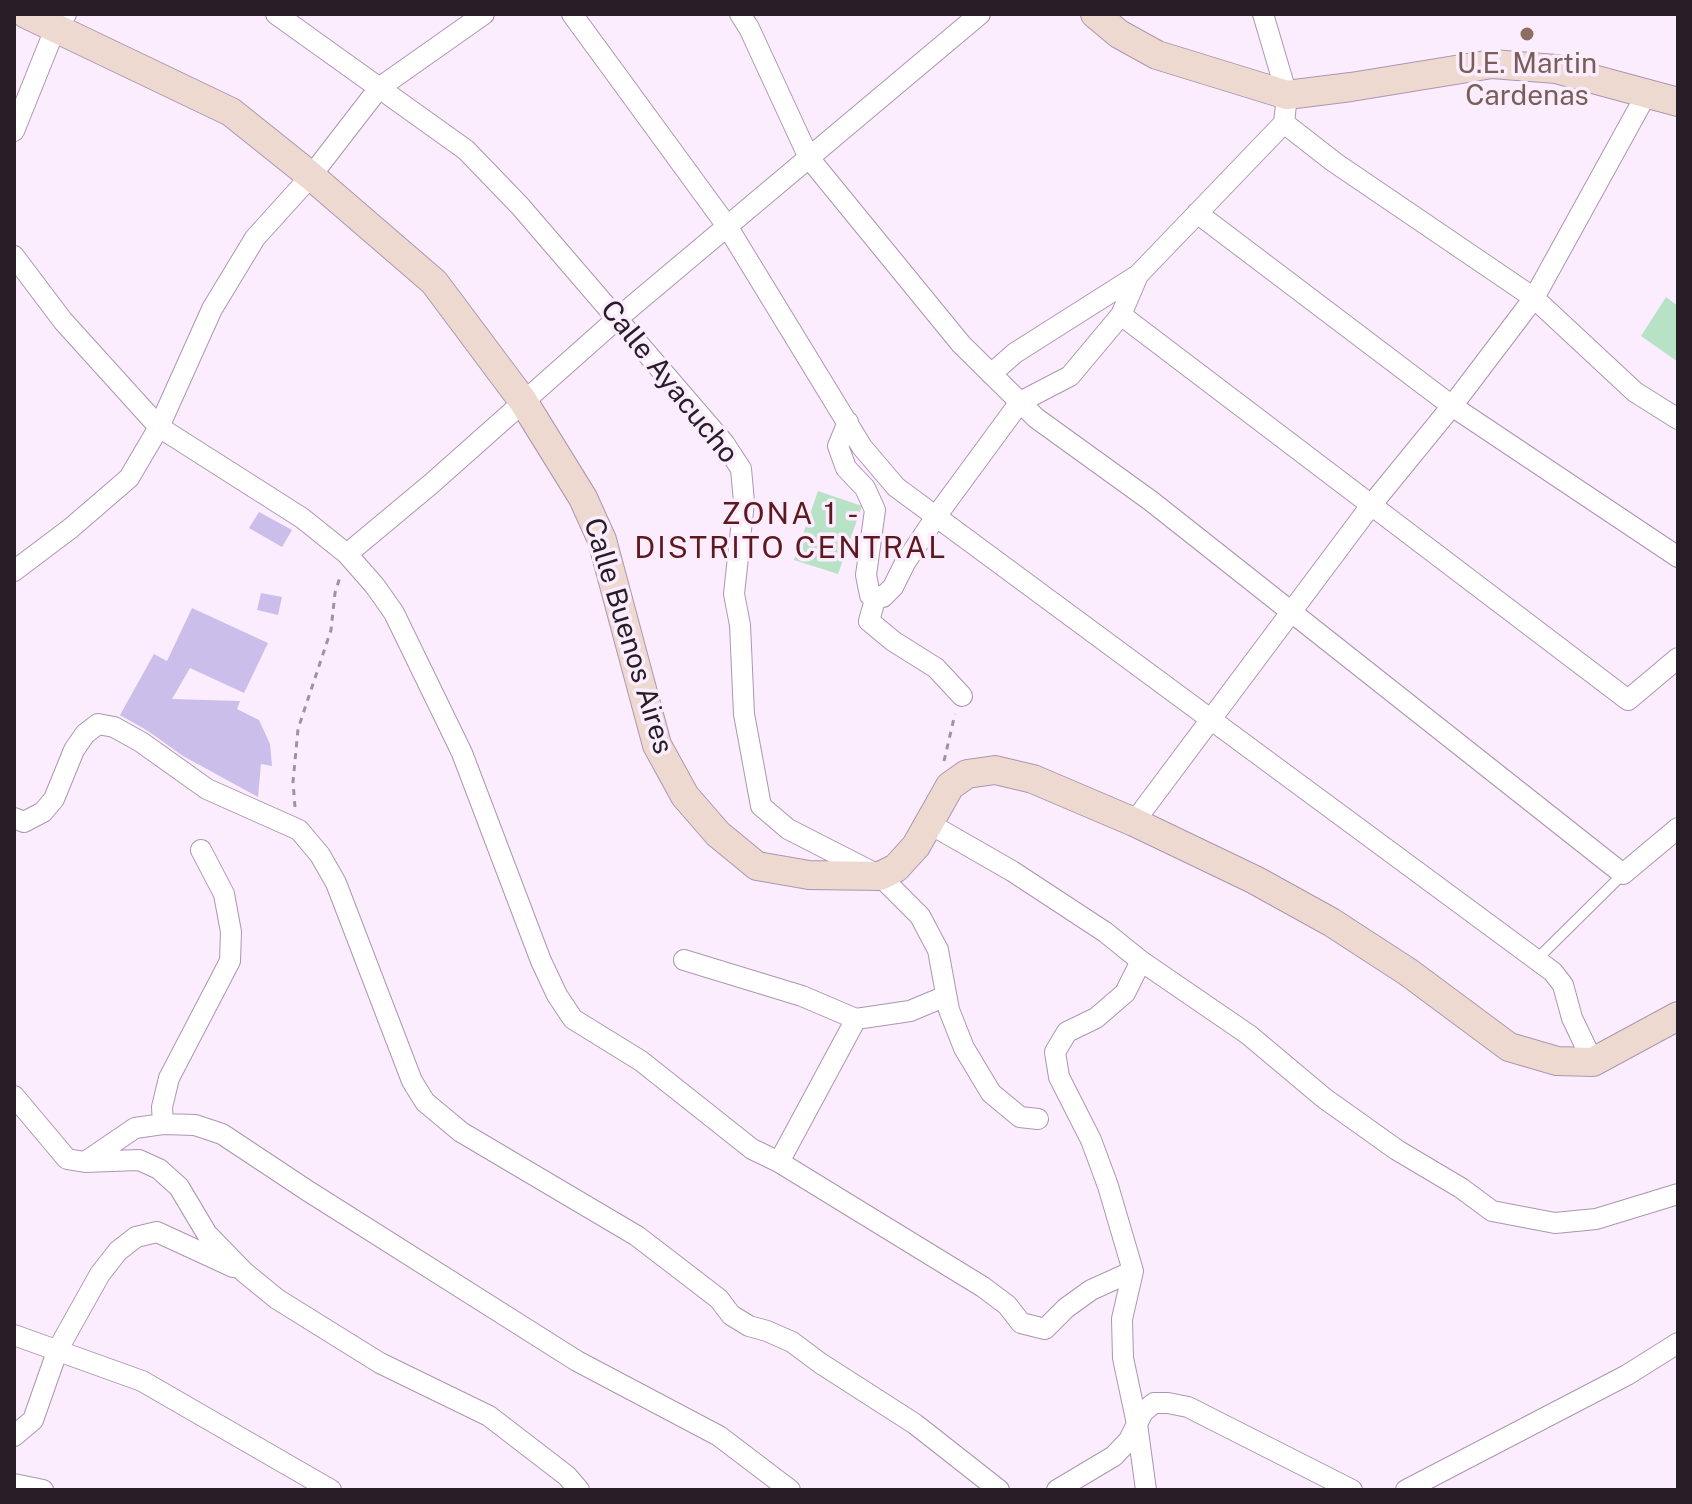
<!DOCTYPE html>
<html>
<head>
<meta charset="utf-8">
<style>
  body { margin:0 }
  #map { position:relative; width:1692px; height:1504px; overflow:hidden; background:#fbedfe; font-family:"Public Sans",sans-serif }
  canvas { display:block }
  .frame { position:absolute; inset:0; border:16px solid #261d27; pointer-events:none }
</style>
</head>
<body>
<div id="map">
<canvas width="1692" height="1504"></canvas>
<div class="frame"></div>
</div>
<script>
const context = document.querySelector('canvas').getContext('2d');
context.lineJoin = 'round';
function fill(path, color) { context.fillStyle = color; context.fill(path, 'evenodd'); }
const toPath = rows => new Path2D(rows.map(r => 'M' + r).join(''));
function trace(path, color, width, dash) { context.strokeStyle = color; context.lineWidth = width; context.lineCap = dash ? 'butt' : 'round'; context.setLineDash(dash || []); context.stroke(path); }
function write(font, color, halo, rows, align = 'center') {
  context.font = font + ' "Public Sans",sans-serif'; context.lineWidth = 7; context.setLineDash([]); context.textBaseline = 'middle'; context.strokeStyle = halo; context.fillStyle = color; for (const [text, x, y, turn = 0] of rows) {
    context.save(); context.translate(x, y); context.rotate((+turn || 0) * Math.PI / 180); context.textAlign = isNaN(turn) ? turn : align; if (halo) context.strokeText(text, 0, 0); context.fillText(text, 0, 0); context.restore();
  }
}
const green = toPath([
  [1666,297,1678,306,1678,362,1641,336],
  [818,491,862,506,838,574,794,560]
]);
const building = toPath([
  [259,512,292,530,282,547,249,528],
  [261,593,282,597,278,615,257,610],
  [192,608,268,643,244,693,190,668,172,699,240,701,237,709,259,720,270,744,272,766,261,764,258,797,183,756,148,731,120,715,154,654,167,661]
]);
const path = toPath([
  [944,761,955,714],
  [295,807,293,782,298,729,331,630,335,593,340,577]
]);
const lane = toPath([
  [1537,959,1623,874]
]);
const street = toPath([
  [276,14,466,150,520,206,724,443,741,469,744,502,734,594,740,625,744,714,761,806,788,829,880,876,920,916,938,950,949,1010,964,1048,991,1093,1020,1117,1038,1119],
  [572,14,727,226,862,447,896,487,1553,972,1563,985,1572,1018,1593,1062],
  [740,14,749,28,809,158,961,344,1036,418,1151,501,1623,874,1678,828],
  [1284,123,1334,162,1534,298,1635,392,1678,419],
  [14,131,55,29,66,14],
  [1197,213,1452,406,1678,557],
  [14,256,63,321,159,427,302,518,347,554,375,586,394,613,462,753,541,961,557,995,573,1019,641,1061,752,1149,779,1162,983,1287,1007,1305,1021,1323,1045,1329,1066,1308,1091,1290,1133,1271],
  [1121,315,1628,700,1678,658],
  [991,374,1015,353,1138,275],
  [848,422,838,446,846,468,865,488,875,510,866,575,870,595,883,597,893,587,905,563,937,515,1020,402,1070,376,1121,315,1138,275,1284,123,1287,95,1263,14],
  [347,554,431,484,618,318,980,14],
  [14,571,71,528,129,478,159,427,212,309,255,238,311,176,379,88,484,14],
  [876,596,869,621,893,641,936,668,962,696],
  [14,818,24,822,43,812,54,799,74,750,85,734,98,724,114,727,141,742,207,789,299,830,320,855,336,883,412,1081,425,1102,461,1132,637,1236,719,1299,731,1315,749,1326,767,1331,792,1342,820,1363,915,1424,999,1490],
  [1134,822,1372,504,1452,406,1534,298,1647,93],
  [930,824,1012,871,1105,932,1141,961,1249,1035,1324,1098,1397,1150,1461,1188,1492,1211,1555,1223,1596,1219,1678,1194],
  [684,960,802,996,856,1019,910,1011,946,996],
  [1141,961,1125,993,1096,1018,1067,1032,1055,1052,1059,1077,1091,1140,1108,1186,1133,1271,1122,1319,1123,1358,1137,1424,1146,1490],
  [14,1096,67,1159,85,1162,135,1128,163,1124,162,1107,169,1078,230,961,231,932,224,894,201,850],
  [163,1124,195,1125,222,1134,308,1191,577,1361,719,1436,790,1490],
  [85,1162,139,1160,159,1169,179,1187,207,1234,244,1272,277,1299,380,1363,489,1416,567,1476,579,1490],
  [779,1162,856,1019],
  [14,1335,142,1381,331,1490],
  [14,1436,33,1420,58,1349,100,1274,118,1251,136,1237,157,1232,233,1267],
  [14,1484,43,1490],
  [1057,1490,1114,1456,1129,1440,1143,1412,1154,1403,1168,1403,1188,1407,1352,1490],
  [1406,1490,1627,1375,1678,1343]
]);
const secondary = toPath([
  [26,14,231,112,311,176,434,282,523,401,583,498,602,540,657,745,685,796,718,834,757,866,809,875,880,876,896,868,916,846,950,786,967,774,995,770,1033,779,1134,822,1255,880,1331,922,1408,972,1509,1047,1557,1061,1593,1062,1678,1016],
  [1095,14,1119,34,1157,55,1287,95,1351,87,1492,64,1556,69,1678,102]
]);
const markers = [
  [1527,34,8,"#8d6e63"]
];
const educationNames = [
  ["U.E. Martin",1527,64],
  ["Cardenas",1527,96]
];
const streetNames = [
  ["Calle Ayacucho",669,382,51],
  ["Calle Buenos Aires",628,636,73]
];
const neighbourhoodNames = [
  ["ZONA 1 -",791,515],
  ["DISTRITO CENTRAL",791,549]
];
fill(green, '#b7e2c6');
fill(building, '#cbbeeb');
trace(lane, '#ab96b0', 12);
trace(street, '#ab96b0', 22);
trace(secondary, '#ab96b0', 30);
trace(path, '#9f93a1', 3, [6, 6]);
trace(lane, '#fff', 10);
trace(street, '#fff', 20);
trace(secondary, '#eed9d0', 28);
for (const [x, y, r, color] of markers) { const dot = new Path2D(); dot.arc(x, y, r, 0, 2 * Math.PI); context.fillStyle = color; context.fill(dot); trace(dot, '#fbedfe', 3); }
write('28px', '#785e54', '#fbedfe', educationNames);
write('28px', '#261d27', '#fbedfe', streetNames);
context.letterSpacing = '2px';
write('30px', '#5e191e', '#fbedfe', neighbourhoodNames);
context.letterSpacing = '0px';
</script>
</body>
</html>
